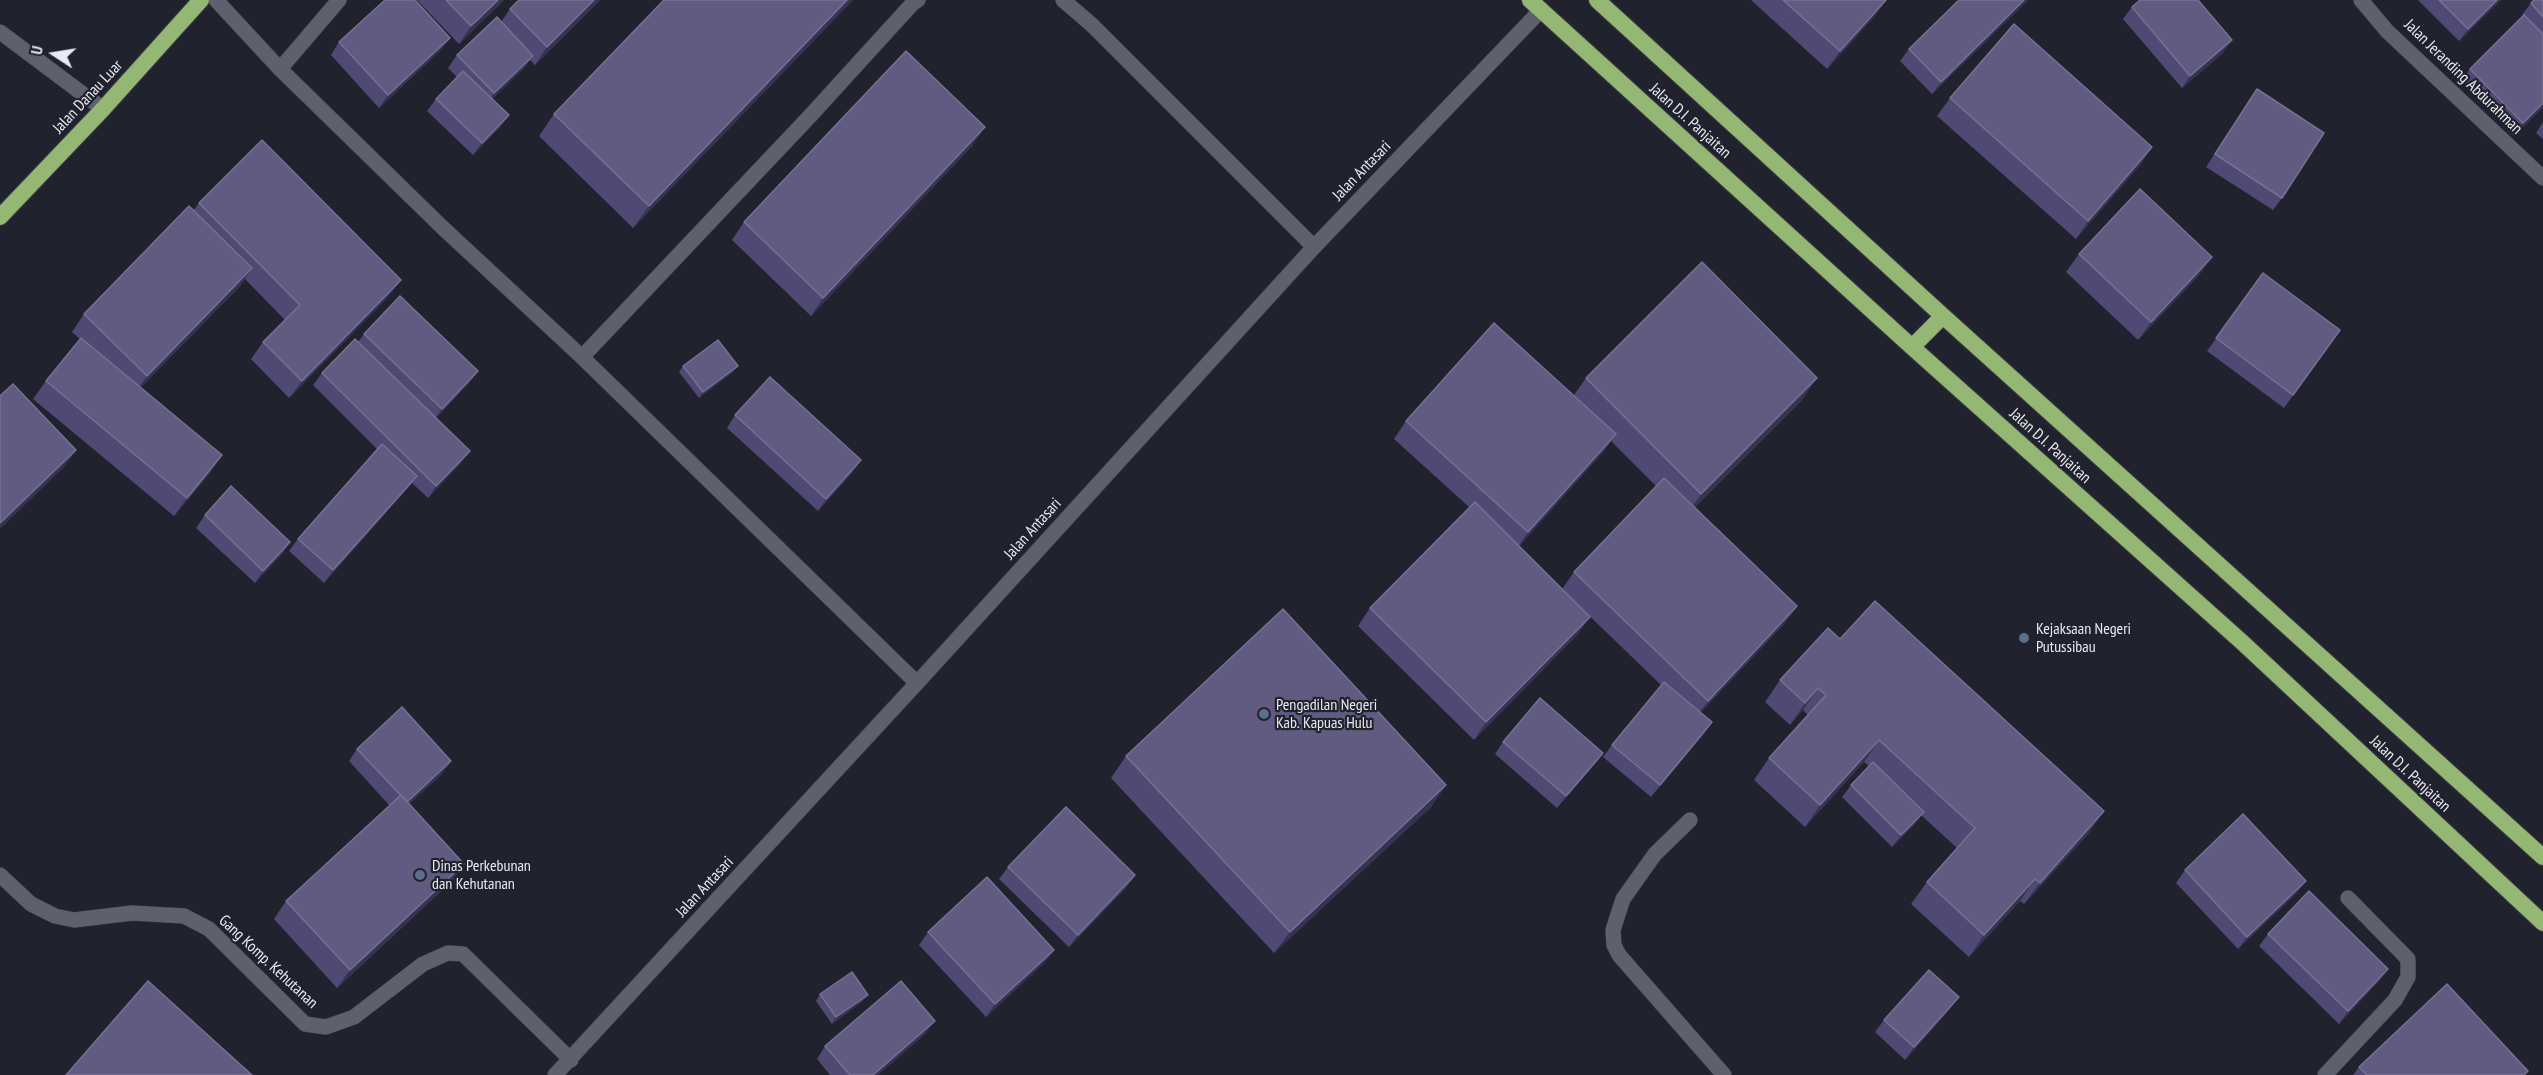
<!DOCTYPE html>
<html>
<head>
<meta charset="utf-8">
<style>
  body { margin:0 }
  #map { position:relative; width:2543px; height:1075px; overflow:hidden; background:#20222d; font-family:"PT Sans Narrow",sans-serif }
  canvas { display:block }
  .north { position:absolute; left:24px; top:24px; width:60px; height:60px; -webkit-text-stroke:4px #20222d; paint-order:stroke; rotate:282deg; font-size:16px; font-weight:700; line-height:24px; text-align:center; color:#e9ebf2 }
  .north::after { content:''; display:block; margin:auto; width:21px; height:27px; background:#e9ebf2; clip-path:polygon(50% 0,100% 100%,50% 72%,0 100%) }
</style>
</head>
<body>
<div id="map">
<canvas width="2543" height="1075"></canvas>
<div class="north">U</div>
</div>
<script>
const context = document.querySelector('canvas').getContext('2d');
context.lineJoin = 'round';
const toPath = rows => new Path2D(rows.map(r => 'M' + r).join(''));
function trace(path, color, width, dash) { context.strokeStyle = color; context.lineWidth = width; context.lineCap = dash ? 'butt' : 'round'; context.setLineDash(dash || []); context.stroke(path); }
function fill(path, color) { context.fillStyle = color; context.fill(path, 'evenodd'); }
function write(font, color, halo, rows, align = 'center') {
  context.font = font + ' "PT Sans Narrow",sans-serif'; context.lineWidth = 4.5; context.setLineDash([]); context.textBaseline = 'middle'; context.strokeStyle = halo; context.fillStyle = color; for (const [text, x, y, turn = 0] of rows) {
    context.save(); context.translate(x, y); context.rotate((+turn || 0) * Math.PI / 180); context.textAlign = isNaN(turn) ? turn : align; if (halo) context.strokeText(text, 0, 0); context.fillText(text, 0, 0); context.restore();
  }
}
const service = toPath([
  [1063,0,1092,25,1314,247],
  [280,69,339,0],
  [582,357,811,115,913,3,918,0],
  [1690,820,1655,854,1623,899,1613,930,1614,945,1619,955,1724,1075],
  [2325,1075,2395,1000,2408,977,2408,959,2348,898]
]);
const minor = toPath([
  [216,0,280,69,443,228,582,357,917,683],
  [2361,0,2387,31,2543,178],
  [0,32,103,109],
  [0,875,31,904,55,916,74,920,132,913,184,916,209,929,305,1024,326,1027,354,1017,423,964,448,953,463,954,571,1060],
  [555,1075,917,683,1314,247,1541,10]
]);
const trunk = toPath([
  [1530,0,1912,347,2243,643,2543,923],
  [1597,0,1943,316,2543,857],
  [0,217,103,109,201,0],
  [1912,347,1943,316]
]);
const wall = toPath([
  [417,0,504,0,459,44],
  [600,0,535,65,530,60,524,68,492,99,509,115,500,127,473,155,427,111,436,99,457,77,448,68,457,55,501,22,510,9],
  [853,0,633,228,539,136,554,114],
  [1751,0,1886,0,1874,17,1827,69],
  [2028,0,1932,94,1900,61,1909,49],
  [2418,0,2501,0,2459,41],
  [2543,0,2543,107,2514,136,2461,81,2470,69,2523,16,2522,15,2531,3],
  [2132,7,2223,53,2182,88,2123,19],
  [339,42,441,50,379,108,331,55],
  [2257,89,2282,198,2273,210,2206,167],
  [1950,98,2152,147,2140,165,2076,239,1937,116],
  [2543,122,2543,139,2536,133],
  [973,145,811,316,732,240,744,222],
  [199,203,401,280,388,297,289,398,251,359,263,342,285,320,245,279,240,286,140,388,210,473,174,516,33,399,46,381,80,339,72,332,84,314,193,211],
  [2079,254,2200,274,2138,340,2066,272],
  [2263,273,2340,330,2284,408,2207,351],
  [364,334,478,371,469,383,436,418,461,463,428,498,412,483,324,583,289,551,298,539,377,449,313,385,322,373,358,342],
  [683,366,733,372,699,398,679,372],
  [1586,378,1802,400,1695,507,1797,606,1785,623,1701,712,1712,722,1704,734,1651,797,1603,757,1612,745,1661,685,1575,602,1590,617,1577,635,1474,740,1358,626,1370,608,1469,507,1394,439,1406,421,1574,395],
  [1611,441,1656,486,1574,572,1562,589,1519,546,1604,451],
  [735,415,853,472,818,511,727,428],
  [205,515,290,542,282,554,255,583,196,528],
  [1840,639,2089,833,2024,904,2020,901,1969,957,1911,904,1927,882,1957,848,1921,815,1915,824,1892,847,1842,797,1851,785,1869,766,1864,762,1805,827,1754,780,1769,758,1808,715,1803,710,1790,725,1765,702,1780,680],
  [1503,742,1603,753,1594,765,1557,808,1495,754],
  [357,749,442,774,409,804,464,864,451,882,337,988,274,919,286,901,390,806,349,761],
  [1126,756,1446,785,1431,807,1274,953,1111,778],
  [1008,867,1135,875,1126,888,1069,947,999,879],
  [2185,870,2297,893,2238,949,2176,883],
  [928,932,1054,950,1045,962,986,1017,919,945],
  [2268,934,2388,969,2379,981,2339,1024,2259,946],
  [820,994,863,1001,832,1024,816,1001],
  [1950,1009,1905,1060,1875,1032,1884,1020],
  [926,1033,878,1075,830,1075,817,1059,825,1046],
  [2359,1067,2528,1071,2525,1075,2353,1075]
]);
const shadedWall = toPath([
  [498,0,504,0,459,44,471,26],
  [594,0,600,0,535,65,547,47],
  [847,0,853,0,633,228,649,206],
  [1886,0,1874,17,1827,69,1840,51],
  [2024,0,2028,0,1932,94,1941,82],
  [2497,0,2501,0,2459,41,2468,29],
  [450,38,441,50,379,108,388,95],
  [2232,40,2223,53,2182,88,2190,76],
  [533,56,524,68,485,106,494,93],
  [2543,103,2543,107,2514,136,2523,123],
  [509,115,500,127,473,155,482,143],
  [985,127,973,145,811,316,823,298],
  [2152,147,2140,165,2076,239,2088,221],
  [2212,257,2200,274,2138,340,2151,322],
  [252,268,240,286,135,393,147,376],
  [401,280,388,297,289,398,302,381],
  [738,366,733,372,699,398,703,392],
  [478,371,469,383,433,421,442,409],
  [1817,378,1802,400,1686,516,1701,494],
  [1616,434,1604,451,1516,550,1528,532],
  [76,450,64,467,0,529,0,523],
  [470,451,461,463,428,498,436,486],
  [222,455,210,473,174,516,187,498],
  [861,460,853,472,818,511,826,499],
  [417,476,408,488,324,583,333,570],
  [290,542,282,554,255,583,263,571],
  [1797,606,1785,623,1695,718,1708,701],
  [1590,617,1577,635,1474,740,1486,722],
  [1818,688,1803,710,1790,725,1805,703],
  [1712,722,1704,734,1651,797,1660,785],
  [1879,740,1864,762,1805,827,1820,805],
  [1603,753,1594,765,1557,808,1566,796],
  [451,761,442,774,398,814,406,802],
  [1446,785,1431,807,1274,953,1290,932],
  [2104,811,2089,833,2024,904,2040,883],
  [1924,812,1915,824,1892,847,1901,835],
  [464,864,451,882,337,988,350,970],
  [1135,875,1126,888,1069,947,1078,935],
  [2035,879,2020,901,1969,957,1984,935],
  [2306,881,2297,893,2238,949,2247,937],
  [1054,950,1045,962,986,1017,995,1004],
  [2388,969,2379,981,2339,1024,2348,1011],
  [868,995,863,1001,832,1024,836,1017],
  [1959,997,1950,1009,1905,1060,1914,1047],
  [935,1021,926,1033,878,1075,873,1075]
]);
const building = toPath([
  [385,0,415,0,450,38,388,95,339,42,385,0],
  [446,0,498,0,471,26,446,0],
  [519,0,594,0,547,47,510,9,519,0],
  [664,0,847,0,649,206,554,114,664,0],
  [1783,0,1886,0,1840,51,1783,0],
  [1959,0,2024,0,1941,82,1909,49,1959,0],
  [2140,0,2198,0,2232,40,2190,76,2132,7,2140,0],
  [2439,0,2497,0,2468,29,2439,0],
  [2534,0,2543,0,2543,17,2531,3,2534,0],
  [2524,15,2543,34,2543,103,2523,123,2470,69,2524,15],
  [497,17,533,56,494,93,457,55,497,17],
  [2014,24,2152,147,2088,221,1950,98,2014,24],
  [906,51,985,127,823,298,744,222,906,51],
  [463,71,509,115,482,143,436,99,463,71],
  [2257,89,2324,133,2282,198,2215,154,2257,89],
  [262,140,401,280,302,381,263,342,300,305,199,203,262,140],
  [2140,189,2212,257,2151,322,2079,254,2140,189],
  [189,206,252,268,147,376,84,314,189,206],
  [1702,262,1817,378,1701,494,1586,378,1702,262],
  [2263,273,2340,330,2293,395,2216,338,2263,273],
  [400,296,478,371,442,409,364,334,400,296],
  [1494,323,1616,434,1528,532,1406,421,1494,323],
  [81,338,222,455,187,498,46,381,81,338],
  [355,339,470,451,436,486,322,373,355,339],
  [718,340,738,366,703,392,683,366,718,340],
  [770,377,861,460,826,499,735,415,770,377],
  [13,384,76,450,0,523,0,396,13,384],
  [382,444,417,476,333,570,298,539,382,444],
  [1664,478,1797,606,1708,701,1574,572,1664,478],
  [231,486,290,542,263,571,205,515,231,486],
  [1475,502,1590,617,1486,722,1370,608,1475,502],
  [1875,601,2104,811,2040,883,2035,879,1984,935,1927,882,1975,828,1879,740,1820,805,1769,758,1826,695,1818,688,1805,703,1780,680,1828,628,1840,639,1875,601],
  [1283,609,1446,785,1290,932,1126,756,1283,609],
  [1664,682,1712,722,1660,785,1612,745,1664,682],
  [1540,698,1603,753,1566,796,1503,742,1540,698],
  [402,707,451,761,407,802,357,749,402,707],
  [1873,762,1924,812,1901,835,1851,785,1873,762],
  [401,795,464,864,350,970,286,901,401,795],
  [1066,807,1135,875,1078,935,1008,867,1066,807],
  [2243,814,2306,881,2247,937,2185,870,2243,814],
  [987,877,1054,950,995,1004,928,932,987,877],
  [2309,891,2388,969,2348,1011,2268,934,2309,891],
  [1929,970,1959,997,1914,1047,1884,1020,1929,970],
  [852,972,868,995,836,1017,820,994,852,972],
  [148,981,252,1075,66,1075,148,981],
  [901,981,935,1021,873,1075,850,1075,825,1046,901,981],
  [2447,984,2528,1071,2524,1075,2367,1075,2359,1067,2447,984]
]);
const markers = [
  [2024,638,6,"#5c6f8a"],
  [1264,714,6,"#5c6f8a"],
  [420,875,6,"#5c6f8a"]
];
const streetNames = [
  ["Jalan Jeranding Abdurahman",2463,77,44],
  ["Jalan Danau Luar",88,97,-47],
  ["Jalan D.I. Panjaitan",1690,121,42],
  ["Jalan Antasari",1362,171,-46],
  ["Jalan D.I. Panjaitan",2050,446,42],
  ["Jalan Antasari",1033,529,-48],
  ["Jalan D.I. Panjaitan",2410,774,43],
  ["Jalan Antasari",705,887,-47],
  ["Gang Komp. Kehutanan",268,962,43]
];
const poiNames = [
  ["Kejaksaan Negeri",2036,629],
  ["Putussibau",2036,647],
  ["Pengadilan Negeri",1276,705],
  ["Kab. Kapuas Hulu",1276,723],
  ["Dinas Perkebunan",432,866],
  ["dan Kehutanan",432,884]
];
trace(service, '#3b3d46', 16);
trace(minor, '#3b3d46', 16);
trace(trunk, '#3b3d46', 18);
trace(service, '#5d616d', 15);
trace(minor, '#5d616d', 15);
trace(trunk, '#94b874', 16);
fill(wall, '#504974');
fill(shadedWall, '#363252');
fill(building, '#615b82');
trace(building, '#767194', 1.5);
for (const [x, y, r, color] of markers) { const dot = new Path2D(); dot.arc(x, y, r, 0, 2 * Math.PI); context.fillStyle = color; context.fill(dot); trace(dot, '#20222d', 2); }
write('16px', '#e9ebf2', '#20222d', streetNames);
write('16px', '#e9ebf2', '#20222d', poiNames, 'left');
</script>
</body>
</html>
